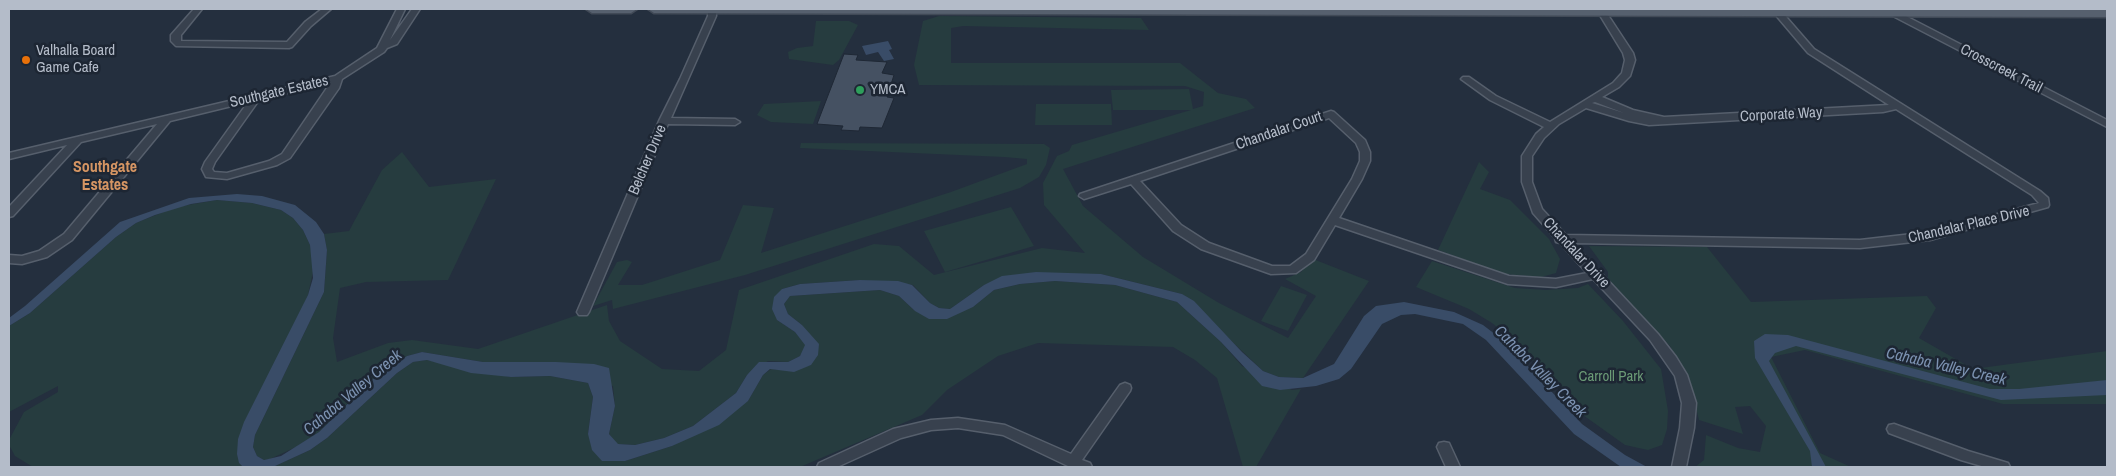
<!DOCTYPE html>
<html>
<head>
<meta charset="utf-8">
<style>
  body { margin:0 }
  #map { position:relative; width:2116px; height:476px; overflow:hidden; background:#242f3e; font-family:"Archivo Narrow",sans-serif }
  canvas { display:block }
  .frame { position:absolute; inset:0; border:10px solid #b4bcc9; pointer-events:none }
</style>
</head>
<body>
<div id="map">
<canvas width="2116" height="476"></canvas>
<div class="frame"></div>
</div>
<script>
const context = document.querySelector('canvas').getContext('2d');
context.lineJoin = 'round';
function fill(path, color) { context.fillStyle = color; context.fill(path, 'evenodd'); }
const toPath = rows => new Path2D(rows.map(r => 'M' + r).join(''));
function trace(path, color, width, dash) { context.strokeStyle = color; context.lineWidth = width; context.lineCap = dash ? 'butt' : 'round'; context.setLineDash(dash || []); context.stroke(path); }
function write(font, color, halo, rows, align = 'center') {
  context.font = font + ' "Archivo Narrow",sans-serif'; context.lineWidth = 5; context.setLineDash([]); context.textBaseline = 'middle'; context.strokeStyle = halo; context.fillStyle = color; for (const [text, x, y, turn = 0] of rows) {
    context.save(); context.translate(x, y); context.rotate((+turn || 0) * Math.PI / 180); context.textAlign = isNaN(turn) ? turn : align; if (halo) context.strokeText(text, 0, 0); context.fillText(text, 0, 0); context.restore();
  }
}
const green = toPath([
  [939,16,1141,18,1149,30,963,26,951,28,951,63,1180,63,1218,93,1246,99,1255,108,1063,169,1083,206,1143,257,1219,303,1288,338,1316,296,1285,279,1301,272,1313,259,1369,281,1303,378,1279,377,1263,371,1182,294,1101,274,984,285,950,309,939,308,930,303,913,285,860,280,800,284,782,289,777,320,795,332,806,345,800,356,788,362,768,361,747,375,736,393,693,426,664,438,635,445,617,444,609,434,615,406,613,386,513,363,483,362,422,352,407,356,375,377,319,432,296,447,270,459,264,460,257,456,253,447,255,435,324,292,327,250,324,234,349,231,382,170,402,152,429,187,496,179,448,280,366,282,340,288,333,338,337,362,388,343,412,340,478,349,607,305,609,321,620,341,662,369,699,371,726,350,739,290,874,244,899,246,934,275,1042,248,1085,253,1044,205,1043,183,1057,156,1069,151,1072,145,1191,110,1113,110,1111,90,1189,89,1193,109,1203,106,1204,92,1185,86,919,85,914,65,923,21],
  [816,21,849,21,858,25,839,60,833,65,789,59,788,52,797,48,813,46],
  [821,101,813,124,771,122,757,115,764,104],
  [1036,104,1111,104,1112,125,1035,125],
  [801,143,1044,144,1050,148,1046,165,1039,177,1020,188,745,275,613,309,612,300,593,306,617,262,627,260,632,262,618,285,642,285,720,260,743,205,774,208,761,253,951,192,1027,164,1027,159,1004,157,800,148],
  [1479,162,1489,172,1480,189,1510,200,1549,239,1560,259,1556,273,1541,277,1504,274,1438,250],
  [217,200,252,203,281,210,293,218,303,230,310,245,314,267,308,295,239,463,243,467,33,467,15,456,9,445,9,440,24,412,58,392,58,386,9,412,9,326,30,313,116,237,136,223,176,207],
  [1011,207,1034,246,945,272,924,231],
  [1589,246,1707,247,1751,302,1927,296,1936,308,1919,338,1973,369,2107,351,2107,404,2003,404,1805,350,1771,357,1820,453,1851,467,1695,467,1704,460,1706,435,1738,448,1760,452,1766,426,1750,406,1735,407,1743,434,1699,420,1691,387,1670,346,1608,282,1608,272],
  [1432,261,1515,288,1546,290,1578,288,1588,284,1623,321,1661,369,1668,411,1667,429,1662,445,1648,450,1625,445,1583,415,1514,341,1492,323,1469,309,1416,287],
  [1055,281,1115,285,1177,302,1221,342,1242,366,1292,390,1301,389,1256,467,1243,467,1217,378,1195,360,1173,347,1038,343,998,356,947,390,922,415,800,467,273,467,310,450,327,438,397,373,413,362,427,360,511,377,550,376,588,383,593,397,588,433,602,461,625,461,672,446,748,401,763,375,771,369,782,370,811,365,802,325,788,314,784,304,790,296,880,290,899,296,915,311,973,307,994,290,1020,284],
  [1281,286,1307,295,1288,331,1261,321]
]);
const water = toPath([
  [888,41,892,49,889,50,894,59,884,61,878,52,866,55,862,46],
  [237,194,262,196,295,205,316,222,324,234,327,250,324,292,255,435,253,447,257,456,264,460,281,456,319,432,375,377,407,356,422,352,483,362,556,362,594,364,609,368,615,406,609,434,618,444,635,445,664,438,693,426,736,393,747,375,759,362,788,362,800,356,805,345,795,332,777,320,772,309,774,297,782,289,800,284,860,280,898,281,912,285,930,303,939,308,950,309,984,285,1002,276,1036,272,1101,274,1182,294,1194,301,1242,352,1263,371,1279,377,1303,378,1334,364,1364,316,1376,306,1404,302,1454,312,1483,325,1504,341,1582,424,1625,455,1647,467,1621,467,1574,434,1486,340,1463,324,1415,314,1401,315,1382,324,1351,369,1339,379,1316,386,1280,390,1262,386,1221,342,1177,302,1115,285,1055,281,1020,284,994,290,973,307,947,319,929,319,915,311,899,296,880,290,790,296,784,304,788,314,802,325,819,344,818,355,811,365,794,372,770,369,763,375,748,401,719,425,672,446,625,461,602,461,592,450,588,434,593,397,588,383,550,376,511,377,471,373,427,360,413,362,397,373,327,438,310,450,273,467,243,467,239,463,237,454,238,439,244,422,308,295,313,278,310,245,303,230,293,218,281,210,252,203,217,200,191,204,155,215,136,223,116,237,30,313,9,326,9,318,25,306,120,222,189,198],
  [1765,334,1788,335,1990,389,2019,389,2107,380,2107,395,2001,400,1796,346,1775,353,1769,361,1826,467,1812,467,1810,451,1755,358,1754,341]
]);
const building = toPath([
  [844,54,858,55,856,60,887,62,882,73,894,75,887,97,894,98,882,128,860,127,859,131,841,130,843,126,817,124,844,54]
]);
const minor = toPath([
  [194,9,202,9,181,35,181,41,287,42,305,22,322,9,331,9,311,26,292,47,289,48,176,46,171,41,171,35,194,9],
  [397,9,405,9,390,40,412,9,420,9,397,44,387,48,384,52,342,79,339,88,290,158,277,165,227,179,206,177,202,169,205,162,248,102,170,121,72,240,47,257,22,264,9,263,9,255,22,256,39,251,64,234,157,124,81,142,13,216,9,217,9,207,67,145,9,159,9,153,335,76,377,48,397,9],
  [331,82,282,154,269,161,227,173,214,172,212,169,215,162,259,100,331,82],
  [708,9,716,9,716,16,671,118,735,119,740,122,735,125,668,124,589,312,587,315,579,315,577,312,659,121,680,79,708,16,708,9],
  [1602,9,1606,12,1633,53,1635,60,1630,76,1619,87,1602,97,1633,110,1664,117,1889,105,1808,53,1774,13,1778,10,1781,11,1814,49,2040,191,2048,198,2049,205,2048,207,1930,240,1860,248,1573,243,1658,334,1676,357,1687,375,1696,403,1694,428,1686,467,1672,467,1680,428,1682,403,1675,376,1650,340,1593,279,1556,287,1508,284,1335,225,1314,260,1296,273,1271,274,1201,249,1173,231,1131,184,1084,199,1079,196,1080,194,1331,111,1334,112,1365,140,1370,152,1370,161,1362,179,1339,218,1509,276,1556,279,1587,273,1560,243,1556,242,1555,238,1533,213,1522,182,1522,156,1536,134,1544,127,1490,100,1461,79,1463,77,1469,77,1496,96,1550,122,1613,83,1622,73,1625,60,1623,53,1598,12,1602,9],
  [1595,102,1624,113,1592,103,1595,102],
  [1586,108,1629,121,1649,125,1883,112,1896,109,2032,195,2039,203,1930,232,1860,240,1566,235,1542,209,1532,182,1532,156,1544,138,1559,124,1586,108],
  [1329,118,1356,143,1360,152,1360,161,1352,179,1306,254,1290,266,1272,266,1209,243,1181,225,1140,181,1329,118],
  [1894,10,2107,120,2107,127,1891,15,1890,13,1894,10],
  [1125,383,1130,385,1131,388,1130,391,1082,460,1090,463,1092,467,1068,466,1003,435,958,428,931,430,901,438,837,467,817,467,819,463,893,429,931,420,958,418,1005,425,1071,454,1120,385,1125,383],
  [1894,424,1968,451,2008,463,2010,467,1985,467,1961,460,1889,433,1887,429,1889,425,1894,424],
  [1444,442,1449,443,1460,467,1446,467,1437,447,1439,443,1444,442]
]);
const major = toPath([
  [586,9,637,9,631,13,592,13,586,9],
  [648,9,2107,10,2107,17,654,13,648,9]
]);
const markers = [
  [26,60,5,"#e8710a"],
  [860,90,5,"#2e9e5b"]
];
const poiNames = [
  ["Valhalla Board",36,51],
  ["Game Cafe",36,68],
  ["YMCA",870,90]
];
const streetNames = [
  ["Crosscreek Trail",2001,69,27],
  ["Southgate Estates",279,92,-13],
  ["Corporate Way",1781,115,-3],
  ["Chandalar Court",1279,131,-19],
  ["Belcher Drive",648,160,-67],
  ["Chandalar Place Drive",1969,225,-13],
  ["Chandalar Drive",1576,253,47]
];
const parkNames = [
  ["Carroll Park",1611,377]
];
const neighbourhoodNames = [
  ["Southgate",105,168],
  ["Estates",105,186]
];
const waterNames = [
  ["Cahaba Valley Creek",1946,367,13],
  ["Cahaba Valley Creek",1540,372,45],
  ["Cahaba Valley Creek",353,393,-40]
];
fill(green, '#263c3f');
fill(water, '#394c67');
fill(building, '#455162');
trace(building, '#1f2835', 1);
trace(minor, '#565f6c', 3);
trace(major, '#414a57', 3);
fill(minor, '#38414e');
fill(major, '#56606e');
for (const [x, y, r, color] of markers) { const dot = new Path2D(); dot.arc(x, y, r, 0, 2 * Math.PI); context.fillStyle = color; context.fill(dot); trace(dot, '#1d2633', 2); }
write('15px', '#b4bcc9', '#1d2633', poiNames, 'left');
write('15px', '#b4bcc9', '#1d2633', streetNames);
write('15px', '#6b9a76', '#1d2633', parkNames);
write('bold 16px', '#d59563', '#1d2633', neighbourhoodNames);
write('italic 16px', '#7c92b1', '#1d2633', waterNames);
</script>
</body>
</html>
